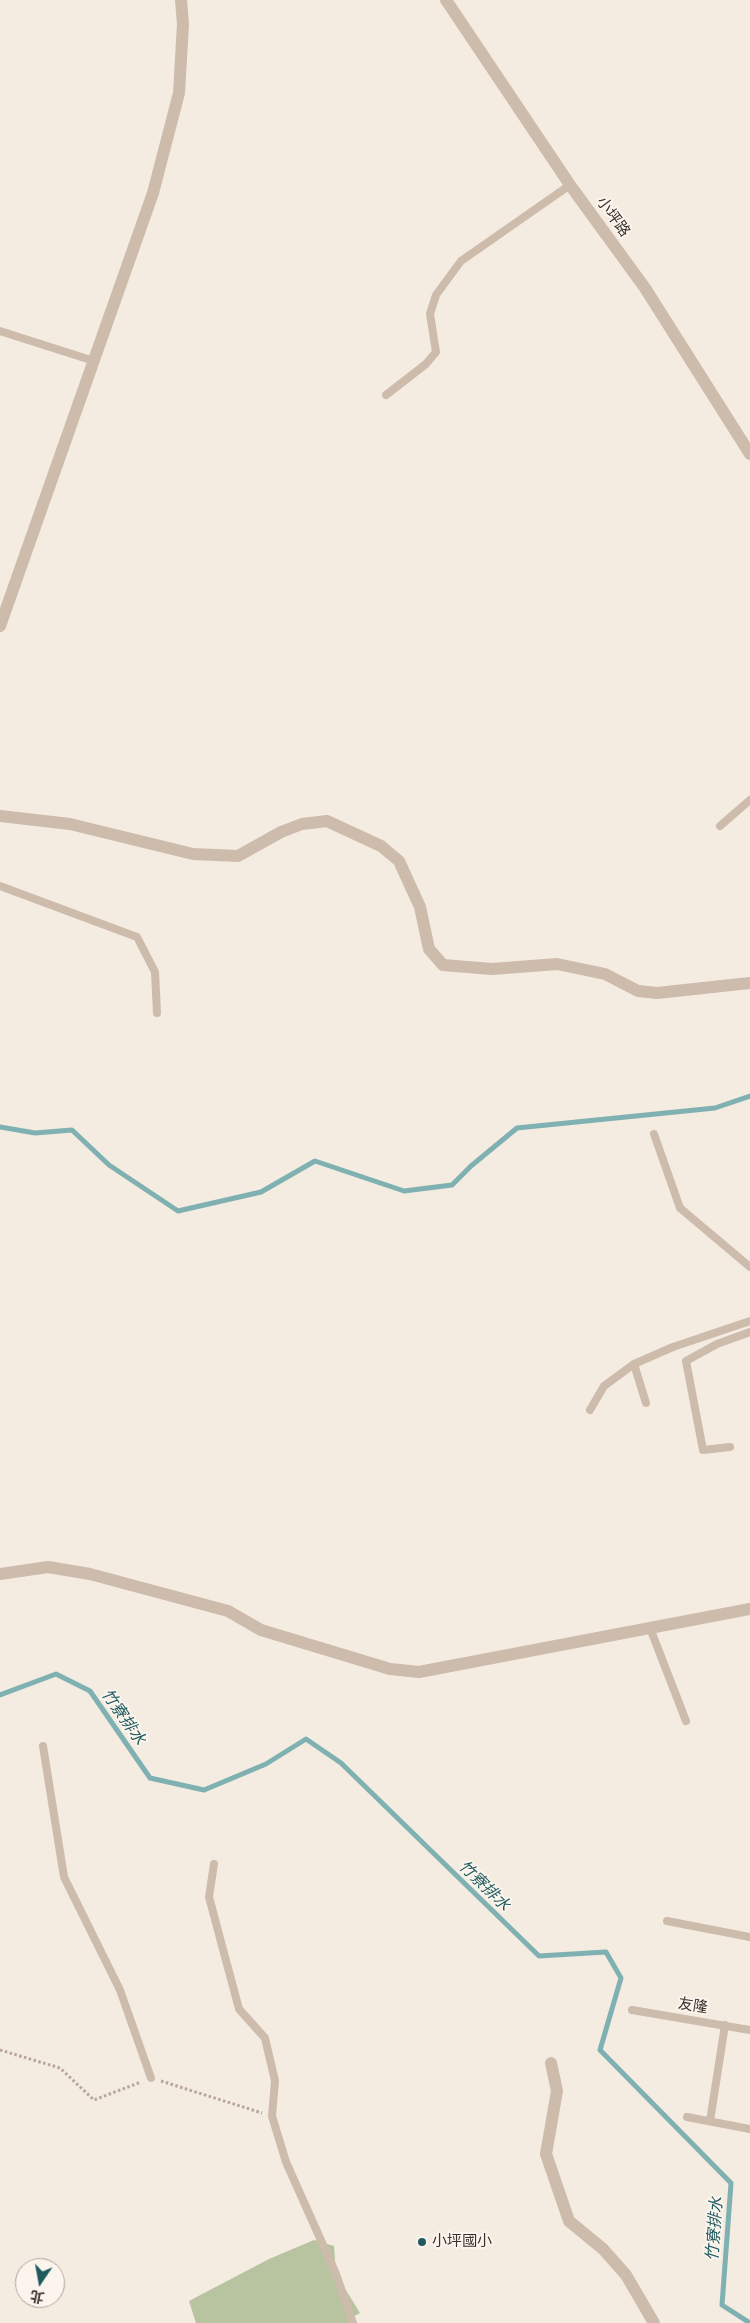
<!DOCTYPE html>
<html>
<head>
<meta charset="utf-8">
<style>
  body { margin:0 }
  #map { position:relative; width:750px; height:2323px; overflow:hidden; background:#f4ebe1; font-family:"PT Sans Narrow","Noto Sans TC",sans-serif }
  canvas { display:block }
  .north { position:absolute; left:15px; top:2258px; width:50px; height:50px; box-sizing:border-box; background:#fbf5ee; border:1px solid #aea6a0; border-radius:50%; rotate:192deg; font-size:14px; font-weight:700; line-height:20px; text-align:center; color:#3b302b }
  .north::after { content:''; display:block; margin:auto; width:18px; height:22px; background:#1f5a5e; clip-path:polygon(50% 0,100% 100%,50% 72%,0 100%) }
</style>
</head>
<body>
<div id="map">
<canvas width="750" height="2323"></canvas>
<div class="north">北</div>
</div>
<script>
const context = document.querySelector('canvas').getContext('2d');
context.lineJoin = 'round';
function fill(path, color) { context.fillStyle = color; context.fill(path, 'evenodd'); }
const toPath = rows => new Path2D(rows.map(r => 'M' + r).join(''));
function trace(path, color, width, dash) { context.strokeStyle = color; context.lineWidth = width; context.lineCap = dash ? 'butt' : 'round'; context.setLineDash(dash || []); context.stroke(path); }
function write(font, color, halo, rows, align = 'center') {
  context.font = font + ' "PT Sans Narrow","Noto Sans TC",sans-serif'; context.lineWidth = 4; context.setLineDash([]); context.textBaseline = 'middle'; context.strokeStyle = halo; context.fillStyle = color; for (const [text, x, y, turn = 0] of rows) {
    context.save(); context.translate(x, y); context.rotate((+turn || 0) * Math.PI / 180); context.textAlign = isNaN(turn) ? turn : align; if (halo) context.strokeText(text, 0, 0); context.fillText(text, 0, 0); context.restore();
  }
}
const green = toPath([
  [314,2240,334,2246,336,2274,360,2313,351,2318,353,2323,196,2323,189,2301,269,2259]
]);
const stream = toPath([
  [0,1127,35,1133,72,1130,109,1165,178,1211,261,1192,315,1161,404,1191,452,1185,471,1166,517,1128,715,1108,750,1096],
  [0,1695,56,1674,90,1691,150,1778,204,1790,266,1764,306,1739,341,1763,539,1956,606,1952,621,1978,600,2050,731,2183,722,2305,750,2323]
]);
const path = toPath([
  [0,2050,60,2068,94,2100,141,2082],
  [161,2081,262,2113]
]);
const service = toPath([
  [0,331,94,361],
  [386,395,426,364,436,352,430,314,436,295,461,261,570,185],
  [720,826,750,800],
  [0,886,137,937,155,972,157,1013],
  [654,1134,680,1208,750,1267],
  [634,1364,646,1403],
  [590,1410,604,1386,634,1364,673,1347,750,1321],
  [730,1447,703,1450,686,1361,717,1344,750,1332],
  [650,1628,686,1721],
  [43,1746,64,1877,120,1990,151,2078],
  [214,1864,209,1897,239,2009,265,2038,275,2081,272,2116,286,2162,336,2274,353,2323],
  [667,1921,750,1937],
  [632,2010,750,2030],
  [687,2117,750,2129],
  [710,2121,725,2025]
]);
const minor = toPath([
  [446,0,570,185,645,288,750,454],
  [0,626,153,193,179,93,183,24,181,0],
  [0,816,70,824,193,854,238,856,281,832,302,824,327,821,381,846,399,861,420,907,429,949,443,965,492,969,557,964,605,974,638,991,657,993,750,983],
  [0,1574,48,1567,90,1574,228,1611,261,1630,390,1669,419,1672,750,1609],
  [551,2063,557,2091,546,2154,569,2221,603,2249,626,2275,654,2323]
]);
const markers = [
  [422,2242,5,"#1f5a5e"]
];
const streetNames = [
  ["小坪路",613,217,54],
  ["友隆",693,2006,9]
];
const poiNames = [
  ["小坪國小",432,2242]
];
const waterNames = [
  ["竹寮排水",123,1717,55],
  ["竹寮排水",484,1886,44],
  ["竹寮排水",715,2229,-86]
];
fill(green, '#b8c4a0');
trace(stream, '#7fb0b2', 5);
trace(path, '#b9a596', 3, [2.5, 2.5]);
trace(service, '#cdbbac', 8);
trace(minor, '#cdbbac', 12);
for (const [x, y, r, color] of markers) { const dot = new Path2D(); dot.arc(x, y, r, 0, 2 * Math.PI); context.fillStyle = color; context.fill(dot); trace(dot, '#fbf5ee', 2); }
write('15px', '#3b302b', '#fbf5ee', streetNames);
write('15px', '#3b302b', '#fbf5ee', poiNames, 'left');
write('italic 16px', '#1f5a5e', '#fbf5ee', waterNames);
</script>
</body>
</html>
